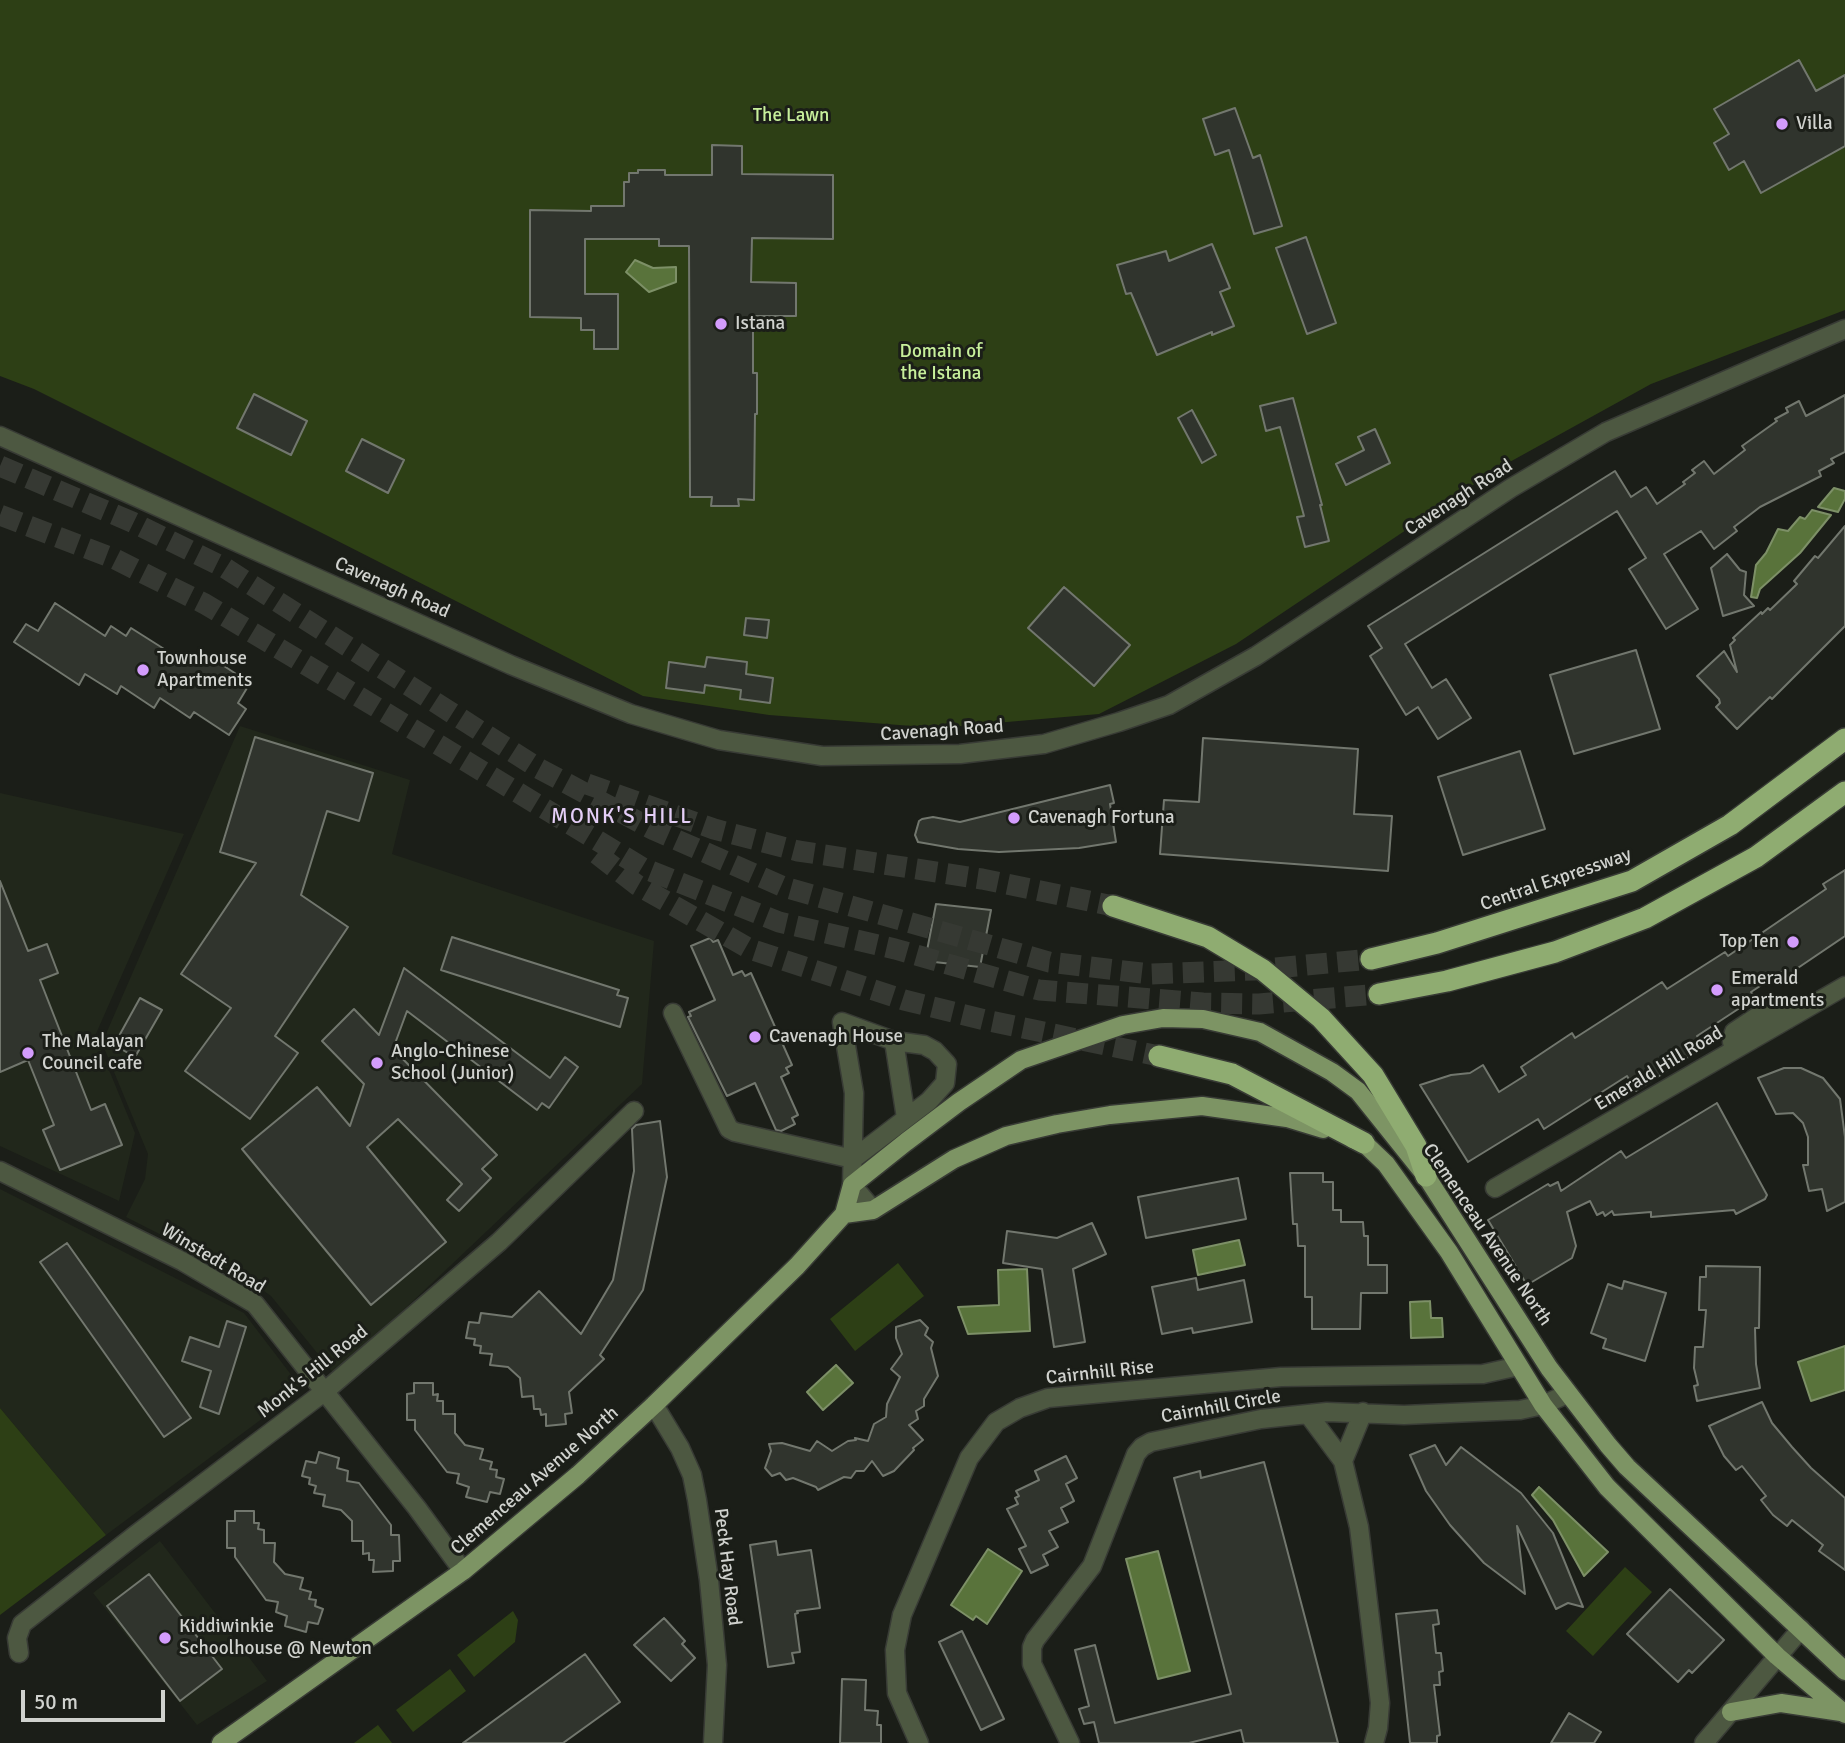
<!DOCTYPE html>
<html>
<head>
<meta charset="utf-8">
<style>
  body { margin:0 }
  #map { position:relative; width:1845px; height:1743px; overflow:hidden; background:#1b1e18; font-family:Signika,sans-serif }
  canvas { display:block }
  .scale { position:absolute; left:21px; top:1690px; width:144px; height:32px; box-sizing:border-box; border:4px solid #d0d2ce; border-top:0; padding-left:9px; font-size:21px; line-height:24px; white-space:nowrap; color:#d0d2ce; -webkit-text-stroke:5px #1b1e18; paint-order:stroke }
</style>
</head>
<body>
<div id="map">
<canvas width="1845" height="1743"></canvas>
<div class="scale">50 m</div>
</div>
<script>
const context = document.querySelector('canvas').getContext('2d');
context.lineJoin = 'round';
function fill(path, color) { context.fillStyle = color; context.fill(path, 'evenodd'); }
const toPath = rows => new Path2D(rows.map(r => 'M' + r).join(''));
function trace(path, color, width, dash) { context.strokeStyle = color; context.lineWidth = width; context.lineCap = dash ? 'butt' : 'round'; context.setLineDash(dash || []); context.stroke(path); }
function write(font, color, halo, rows, align = 'center') {
  context.font = font + ' Signika,sans-serif'; context.lineWidth = 6; context.setLineDash([]); context.textBaseline = 'middle'; context.strokeStyle = halo; context.fillStyle = color; for (const [text, x, y, turn = 0] of rows) {
    context.save(); context.translate(x, y); context.rotate((+turn || 0) * Math.PI / 180); context.textAlign = isNaN(turn) ? turn : align; if (halo) context.strokeText(text, 0, 0); context.fillText(text, 0, 0); context.restore();
  }
}
const built = toPath([
  [240,726,410,780,392,854,654,941,642,1084,335,1375,271,1296,244,1277,126,1217,145,1179,148,1154,102,1043],
  [0,793,184,834,95,1036,135,1133,119,1201,0,1146],
  [0,1189,244,1313,302,1389,106,1535,0,1408],
  [160,1541,267,1681,197,1725,93,1593]
]);
const green = toPath([
  [0,0,1845,0,1845,310,1651,384,1497,469,1236,644,1099,714,938,728,769,715,643,696,322,533,34,389,0,376],
  [898,1263,924,1296,855,1351,830,1319],
  [0,1408,106,1535,0,1615],
  [1625,1567,1652,1592,1593,1656,1566,1631],
  [513,1611,518,1620,515,1642,474,1677,457,1655],
  [450,1669,466,1691,413,1732,396,1710],
  [378,1725,392,1743,354,1743]
]);
const water = toPath([
  [635,260,653,268,676,267,676,282,649,292,626,272,635,260],
  [1834,488,1845,491,1845,499,1838,512,1818,507,1834,488],
  [1812,510,1831,515,1800,553,1760,589,1757,598,1751,597,1756,565,1766,553,1778,529,1788,531,1800,517,1805,519,1812,510],
  [1239,1240,1245,1265,1198,1275,1193,1250,1239,1240],
  [1027,1269,1030,1331,968,1334,958,1307,999,1305,998,1270,1027,1269],
  [1430,1301,1431,1318,1442,1318,1443,1337,1411,1338,1410,1302,1430,1301],
  [1845,1346,1845,1390,1811,1401,1798,1362,1845,1346],
  [836,1365,853,1383,823,1410,807,1392,836,1365],
  [1539,1487,1608,1552,1584,1576,1553,1520,1532,1495,1539,1487],
  [988,1549,1022,1571,987,1624,976,1616,973,1620,951,1605,988,1549],
  [1158,1551,1190,1671,1158,1679,1126,1559,1158,1551]
]);
const building = toPath([
  [1799,60,1816,91,1845,75,1845,146,1761,193,1744,161,1729,170,1714,143,1729,134,1714,109,1799,60],
  [1235,108,1253,158,1260,155,1282,226,1254,234,1229,150,1215,155,1203,119,1235,108],
  [712,145,742,146,742,174,833,175,833,239,752,238,751,282,796,283,796,316,753,316,753,373,757,373,757,414,755,414,754,500,738,499,739,506,711,506,712,497,690,497,689,246,659,246,659,239,585,239,585,294,618,294,618,349,594,349,594,330,581,330,581,318,530,317,530,210,591,211,591,206,624,206,624,182,629,182,629,173,638,173,638,170,665,170,665,175,712,175,712,145],
  [1306,237,1336,323,1307,334,1276,248,1306,237],
  [1212,244,1230,288,1220,292,1234,326,1212,335,1212,332,1157,355,1131,293,1126,294,1117,265,1166,251,1169,261,1212,244],
  [254,394,307,421,291,455,237,428,254,394],
  [1845,395,1845,452,1831,459,1834,463,1819,471,1821,476,1760,507,1734,527,1737,531,1714,549,1701,531,1664,554,1698,609,1666,629,1629,569,1646,558,1617,511,1405,644,1432,688,1446,679,1471,718,1438,739,1418,707,1406,715,1370,656,1382,648,1368,626,1615,471,1631,497,1646,487,1657,504,1685,484,1683,482,1695,473,1692,470,1704,461,1714,474,1745,450,1742,446,1777,421,1775,419,1788,412,1786,408,1799,401,1806,416,1845,395],
  [1293,398,1322,505,1320,505,1329,541,1305,547,1297,517,1304,516,1280,427,1266,431,1260,406,1293,398],
  [1192,410,1216,455,1202,463,1178,418,1192,410],
  [1375,429,1390,463,1346,485,1336,464,1364,450,1358,437,1375,429],
  [362,439,404,460,388,493,346,471,362,439],
  [1845,526,1845,626,1772,699,1770,697,1737,729,1716,707,1720,703,1719,699,1697,676,1724,651,1737,672,1730,645,1735,640,1733,638,1761,612,1762,614,1768,608,1770,610,1797,584,1794,581,1815,556,1818,558,1845,526],
  [1727,554,1740,570,1746,572,1744,595,1754,606,1723,616,1711,568,1727,554],
  [1064,587,1130,645,1094,686,1028,628,1064,587],
  [55,603,105,636,111,626,126,636,131,628,191,666,201,651,250,683,238,703,246,709,229,735,194,712,190,718,160,698,154,708,121,686,117,694,85,674,79,685,14,642,26,624,38,631,55,603],
  [746,618,769,620,767,638,744,635,746,618],
  [1636,650,1660,729,1574,754,1550,675,1636,650],
  [707,657,747,662,746,674,773,678,770,703,740,699,741,690,705,685,704,693,666,688,669,662,705,667,707,657],
  [255,737,373,773,359,821,327,811,301,895,348,927,275,1036,298,1053,250,1119,185,1071,231,1008,181,974,256,863,220,852,255,737],
  [1203,738,1358,749,1354,814,1392,816,1388,871,1160,854,1164,800,1199,802,1203,738],
  [1520,751,1545,829,1463,855,1438,777,1520,751],
  [1110,785,1114,803,1110,804,1116,842,1079,848,999,852,958,849,918,842,915,835,919,821,922,819,933,817,960,822,1110,785],
  [1845,870,1845,936,1786,976,1783,971,1751,992,1755,998,1697,1036,1704,1047,1636,1091,1627,1076,1544,1129,1538,1119,1468,1162,1420,1085,1451,1075,1470,1073,1483,1065,1499,1092,1526,1075,1521,1067,1572,1033,1575,1038,1662,982,1667,989,1725,952,1728,956,1826,889,1823,884,1845,870],
  [0,881,28,951,47,944,58,973,40,980,91,1110,105,1104,122,1145,60,1170,43,1130,54,1125,28,1060,0,1072,0,881],
  [936,904,991,910,980,967,925,961,936,904],
  [452,937,619,990,617,995,628,998,620,1027,441,970,452,937],
  [710,938,713,942,718,940,733,975,742,971,745,976,751,973,792,1065,786,1068,789,1073,781,1077,798,1115,792,1118,795,1124,781,1131,776,1130,755,1083,727,1096,688,1017,691,1016,689,1012,715,1000,691,946,710,938],
  [404,968,550,1078,565,1057,578,1067,549,1108,542,1103,537,1110,407,1011,393,1049,497,1155,482,1169,491,1178,459,1211,447,1200,462,1184,398,1119,367,1147,446,1242,371,1305,242,1149,317,1087,350,1126,364,1084,322,1041,354,1009,379,1035,404,968],
  [140,998,162,1010,135,1057,114,1045,140,998],
  [1784,1068,1801,1068,1823,1078,1840,1099,1845,1137,1845,1202,1827,1211,1822,1189,1809,1191,1803,1165,1808,1165,1808,1137,1803,1123,1793,1113,1776,1114,1758,1078,1784,1068],
  [1717,1103,1767,1195,1765,1199,1736,1214,1734,1210,1651,1217,1651,1212,1614,1215,1612,1211,1605,1216,1603,1212,1597,1215,1590,1201,1567,1212,1576,1246,1572,1258,1527,1285,1488,1220,1548,1184,1550,1186,1558,1182,1561,1191,1621,1151,1626,1158,1717,1103],
  [660,1121,667,1177,643,1290,600,1355,604,1359,569,1392,572,1413,565,1414,566,1424,546,1426,546,1414,541,1415,540,1409,534,1409,533,1396,522,1397,520,1378,508,1367,490,1365,492,1354,480,1353,481,1346,474,1345,475,1339,466,1338,469,1322,479,1323,481,1313,512,1317,539,1291,581,1334,613,1280,634,1171,632,1129,636,1125,660,1121],
  [1290,1173,1323,1173,1323,1182,1333,1182,1333,1210,1341,1210,1341,1222,1363,1222,1364,1236,1368,1236,1368,1265,1387,1265,1387,1293,1361,1293,1360,1329,1312,1329,1312,1297,1305,1297,1305,1246,1298,1246,1297,1224,1293,1224,1290,1173],
  [1238,1178,1246,1219,1146,1238,1138,1197,1238,1178],
  [1092,1223,1106,1254,1073,1269,1085,1342,1054,1347,1042,1269,1003,1263,1007,1231,1057,1238,1092,1223],
  [67,1243,191,1418,164,1437,40,1262,67,1243],
  [1706,1266,1760,1267,1759,1328,1755,1328,1756,1364,1760,1388,1697,1401,1694,1386,1698,1385,1694,1368,1695,1347,1703,1347,1706,1310,1699,1310,1700,1277,1706,1277,1706,1266],
  [1196,1278,1198,1290,1244,1280,1252,1322,1193,1333,1192,1328,1162,1334,1152,1287,1196,1278],
  [1624,1281,1666,1293,1645,1361,1603,1348,1606,1339,1591,1333,1608,1284,1622,1289,1624,1281],
  [920,1320,928,1328,925,1335,933,1342,931,1348,938,1376,924,1399,924,1406,916,1411,918,1419,909,1425,923,1440,913,1448,914,1450,894,1471,883,1476,872,1461,864,1471,856,1471,851,1478,844,1477,818,1490,816,1487,793,1478,786,1480,780,1473,772,1476,765,1468,771,1451,769,1444,782,1443,810,1451,817,1441,832,1451,848,1441,856,1440,855,1438,868,1441,874,1424,886,1417,887,1404,900,1377,891,1369,902,1354,896,1338,896,1327,920,1320],
  [227,1321,246,1327,219,1414,200,1407,211,1371,182,1361,190,1337,219,1347,227,1321],
  [414,1383,433,1383,433,1395,438,1394,437,1401,443,1401,443,1414,455,1414,455,1433,465,1445,483,1449,480,1459,492,1462,490,1469,497,1470,496,1477,504,1479,500,1494,490,1492,487,1502,466,1497,469,1487,457,1483,459,1474,447,1472,415,1430,415,1420,407,1420,407,1394,414,1393,414,1383],
  [1762,1402,1772,1423,1792,1447,1811,1468,1845,1498,1845,1570,1819,1551,1823,1545,1792,1520,1787,1526,1773,1515,1761,1500,1766,1496,1742,1466,1736,1470,1724,1456,1709,1426,1762,1402],
  [1435,1445,1446,1465,1461,1447,1521,1493,1553,1533,1583,1607,1568,1603,1556,1609,1517,1526,1525,1594,1484,1563,1450,1525,1426,1491,1410,1455,1435,1445],
  [319,1452,339,1458,337,1468,348,1471,347,1481,359,1483,391,1525,391,1535,399,1535,400,1561,393,1561,393,1571,373,1572,374,1560,369,1560,369,1553,363,1554,363,1541,352,1541,352,1521,341,1510,323,1506,325,1495,314,1493,316,1486,309,1484,310,1478,302,1476,306,1461,316,1463,319,1452],
  [1066,1456,1077,1478,1066,1484,1074,1501,1061,1508,1068,1522,1049,1531,1058,1547,1043,1555,1048,1565,1031,1573,1019,1549,1026,1546,1007,1509,1018,1504,1015,1498,1019,1496,1016,1491,1039,1480,1035,1471,1066,1456],
  [1264,1462,1338,1743,1244,1743,1241,1730,1189,1743,1099,1743,1094,1722,1084,1724,1079,1709,1089,1706,1075,1650,1095,1645,1115,1723,1231,1694,1174,1478,1200,1471,1201,1478,1264,1462],
  [235,1511,254,1511,254,1523,259,1523,258,1529,264,1530,264,1543,275,1543,274,1562,285,1574,303,1578,300,1589,311,1592,309,1599,316,1600,315,1606,323,1609,318,1624,308,1622,306,1632,285,1626,287,1616,276,1612,278,1602,266,1600,235,1557,235,1548,227,1548,227,1521,235,1521,235,1511],
  [776,1541,778,1555,811,1550,820,1608,797,1611,798,1613,795,1614,800,1652,792,1653,794,1663,768,1667,750,1545,776,1541],
  [149,1574,222,1669,180,1701,107,1606,149,1574],
  [1670,1589,1724,1640,1692,1673,1689,1670,1678,1682,1627,1634,1670,1589],
  [1437,1610,1439,1624,1433,1625,1436,1653,1441,1653,1443,1671,1439,1672,1440,1685,1434,1685,1440,1735,1437,1736,1437,1743,1410,1743,1396,1614,1437,1610],
  [664,1618,685,1641,682,1644,695,1658,671,1681,634,1645,664,1618],
  [962,1631,1004,1719,981,1730,939,1642,962,1631],
  [585,1654,620,1702,563,1743,463,1743,585,1654],
  [842,1679,866,1680,865,1710,878,1711,877,1725,881,1725,881,1743,840,1743,842,1679],
  [1569,1713,1601,1732,1594,1743,1551,1743,1569,1713]
]);
const highwayTunnel = toPath([
  [0,466,132,522,225,568,538,768,654,830,784,887,1049,962,1150,974,1254,970,1371,959],
  [0,515,115,559,205,604,643,868,779,922,895,949,1039,990,1203,1003,1259,1004,1379,994],
  [587,784,714,829,798,851,982,879,1113,906],
  [597,854,637,885,750,949,904,1000,985,1020,1159,1056]
]);
const minor = toPath([
  [0,436,511,665,631,714,719,740,822,756,960,754,1044,744,1119,722,1169,705,1256,656,1511,488,1606,432,1845,329],
  [673,1013,729,1129,735,1132,853,1159],
  [894,1041,906,1118],
  [1735,1049,1732,1042,1734,1032,1761,1014,1768,1011,1788,1019],
  [853,1159,929,1101,945,1083,947,1064,935,1051,924,1045,894,1041,842,1022,854,1093,852,1185,873,1210],
  [0,1171,182,1261,255,1304,417,1508,463,1571],
  [1495,1188,1845,986],
  [654,1405,680,1448,692,1475,697,1500,709,1580,717,1665,713,1743],
  [1308,1414,1343,1461,1359,1527,1380,1703,1378,1728,1374,1743],
  [1343,1461,1363,1412],
  [19,1653,17,1638,22,1624,134,1536,324,1392,499,1242,634,1111],
  [919,1743,897,1693,895,1650,902,1615,969,1458,996,1422,1020,1408,1048,1398,1281,1377,1483,1374,1519,1366],
  [1070,1743,1032,1664,1032,1647,1035,1640,1092,1566,1136,1454,1142,1447,1151,1442,1261,1419,1327,1412,1404,1415,1520,1410,1543,1405,1567,1394],
  [1704,1743,1801,1629]
]);
const major = toPath([
  [1353,1139,1364,1143,1386,1164,1449,1252,1543,1405,1607,1487,1777,1656,1845,1714],
  [844,1214,873,1210,954,1159,1006,1136,1057,1124,1110,1115,1202,1106,1287,1118,1323,1129],
  [1731,1712,1781,1703,1841,1712],
  [221,1743,463,1571,578,1475,654,1405,797,1266,844,1214,852,1185,906,1142,959,1102,1021,1060,1123,1025,1163,1018,1203,1019,1260,1032,1332,1072,1358,1091,1426,1176,1549,1368,1608,1445,1627,1467,1845,1671]
]);
const highway = toPath([
  [1113,906,1208,937,1263,970,1321,1018,1373,1075,1416,1146,1426,1176],
  [1371,959,1437,943,1632,881,1730,825,1845,739],
  [1379,994,1447,981,1555,952,1645,918,1756,857,1845,792],
  [1159,1056,1232,1074,1364,1143]
]);
const markers = [
  [1782,124,7,"#d39cfc"],
  [721,324,7,"#d39cfc"],
  [143,670,7,"#d39cfc"],
  [1014,818,7,"#d39cfc"],
  [1793,942,7,"#d39cfc"],
  [1717,990,7,"#d39cfc"],
  [755,1037,7,"#d39cfc"],
  [28,1053,7,"#d39cfc"],
  [377,1063,7,"#d39cfc"],
  [165,1638,7,"#d39cfc"]
];
const parkNames = [
  ["The Lawn",791,116],
  ["Domain of",941,352],
  ["the Istana",941,374]
];
const poiNames = [
  ["Villa",1796,124],
  ["Istana",735,324],
  ["Townhouse",157,659],
  ["Apartments",157,681],
  ["Cavenagh Fortuna",1028,818],
  ["Top Ten",1779,942,"right"],
  ["Emerald",1731,979],
  ["apartments",1731,1001],
  ["Cavenagh House",769,1037],
  ["The Malayan",42,1042],
  ["Council cafe",42,1064],
  ["Anglo-Chinese",391,1052],
  ["School (Junior)",391,1074],
  ["Kiddiwinkie",179,1627],
  ["Schoolhouse @ Newton",179,1649]
];
const streetNames = [
  ["Cavenagh Road",1459,498,-33],
  ["Cavenagh Road",392,588,24],
  ["Cavenagh Road",942,731,-4],
  ["Central Expressway",1556,880,-19],
  ["Emerald Hill Road",1659,1069,-31],
  ["Clemenceau Avenue North",1487,1235,56],
  ["Winstedt Road",213,1259,31],
  ["Monk's Hill Road",313,1372,-39],
  ["Cairnhill Rise",1100,1373,-6],
  ["Cairnhill Circle",1221,1407,-10],
  ["Clemenceau Avenue North",535,1481,-41],
  ["Peck Hay Road",727,1567,83]
];
const neighbourhoodNames = [
  ["MONK'S HILL",622,817]
];
fill(built, '#21271b');
fill(green, '#2d3f15');
fill(water, '#59733b');
trace(water, '#7d9067', 2);
fill(building, '#30342d');
trace(building, '#72776e', 2);
trace(highwayTunnel, '#363933', 21, [21, 10]);
trace(minor, '#383b35', 21);
trace(major, '#383b35', 21);
trace(highway, '#383b35', 24);
trace(minor, '#4d5841', 18);
trace(major, '#7d9464', 18);
trace(highway, '#8fac71', 21);
for (const [x, y, r, color] of markers) { const dot = new Path2D(); dot.arc(x, y, r, 0, 2 * Math.PI); context.fillStyle = color; context.fill(dot); trace(dot, '#1b1e18', 2.5); }
write('19px', '#c7ef9b', '#1b1e18', parkNames);
write('19px', '#d0d2ce', '#1b1e18', poiNames, 'left');
write('19px', '#d0d2ce', '#1b1e18', streetNames);
context.letterSpacing = '2px';
write('21px', '#e5cff8', '#1b1e18', neighbourhoodNames);
context.letterSpacing = '0px';
</script>
</body>
</html>
